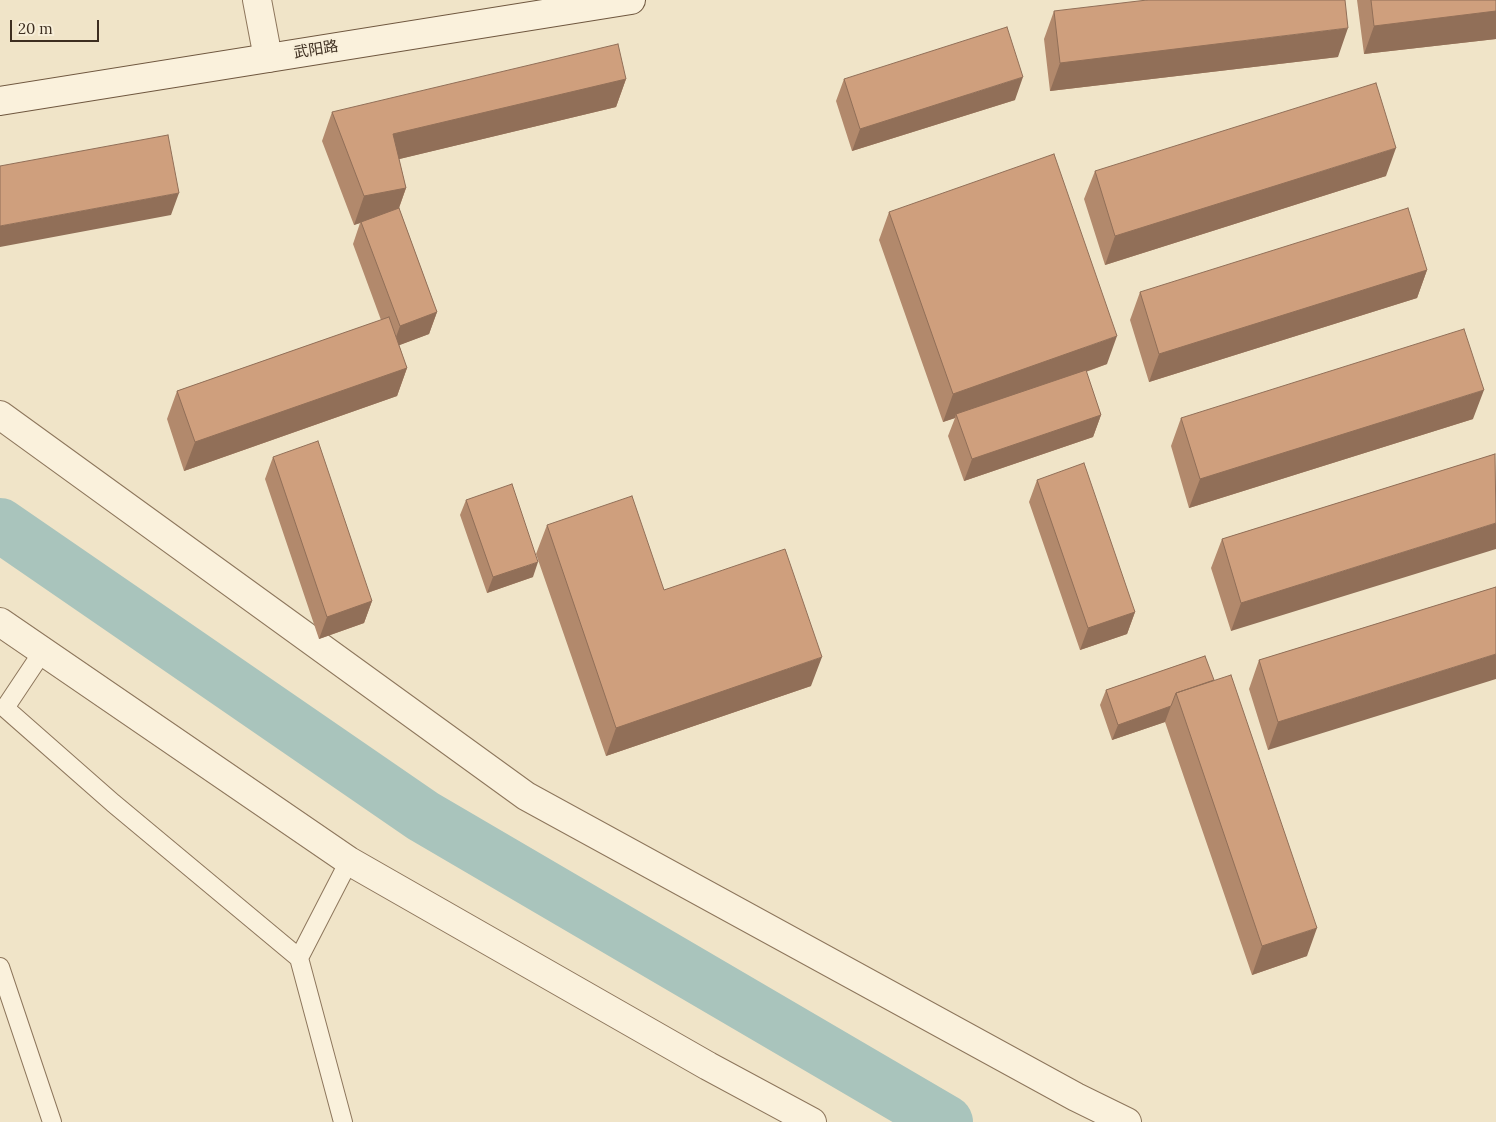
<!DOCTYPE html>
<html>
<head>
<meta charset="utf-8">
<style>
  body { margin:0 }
  #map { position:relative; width:1496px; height:1122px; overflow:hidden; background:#f0e4c8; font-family:Lora,serif }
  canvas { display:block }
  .scale { position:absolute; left:10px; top:20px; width:89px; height:22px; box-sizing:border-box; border:2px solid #3d2e20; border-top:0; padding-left:6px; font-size:15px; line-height:18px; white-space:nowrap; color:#3d2e20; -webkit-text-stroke:4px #f7eed8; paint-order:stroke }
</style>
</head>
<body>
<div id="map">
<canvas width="1496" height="1122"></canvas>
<div class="scale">20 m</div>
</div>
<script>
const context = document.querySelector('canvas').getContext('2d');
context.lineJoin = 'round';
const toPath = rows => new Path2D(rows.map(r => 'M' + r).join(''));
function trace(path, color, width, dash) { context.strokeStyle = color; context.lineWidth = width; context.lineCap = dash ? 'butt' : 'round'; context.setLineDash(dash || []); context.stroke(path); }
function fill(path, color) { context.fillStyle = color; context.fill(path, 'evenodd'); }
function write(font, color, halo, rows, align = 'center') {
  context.font = font + ' Lora,"Noto Sans SC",serif'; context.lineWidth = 4; context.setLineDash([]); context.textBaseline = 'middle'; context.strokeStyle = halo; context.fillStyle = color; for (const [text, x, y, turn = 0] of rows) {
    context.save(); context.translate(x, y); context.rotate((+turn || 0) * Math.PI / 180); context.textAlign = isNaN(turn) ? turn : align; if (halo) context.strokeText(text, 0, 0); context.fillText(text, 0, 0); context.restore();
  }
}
const river = toPath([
  [0,525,423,816,946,1122]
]);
const service = toPath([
  [43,651,5,708,113,803,299,958],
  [0,967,52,1122],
  [343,1122,299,958,349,861]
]);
const minor = toPath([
  [257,0,268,58],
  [0,622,349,861,708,1066,812,1122]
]);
const tertiary = toPath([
  [0,415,526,796,1076,1097,1127,1122]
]);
const secondary = toPath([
  [0,101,631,0]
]);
const wall = toPath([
  [1357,0,1496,0,1496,39,1364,54],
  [1054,11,1338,57,1050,91,1044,39],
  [626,79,616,107,399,159,406,188,399,208,437,312,429,334,399,345,407,368,397,396,184,471,167,419,177,391,381,320,353,244,360,223,354,225,322,141,332,112],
  [844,79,1015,100,852,151,836,101],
  [1095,171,1386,176,1105,265,1084,199],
  [889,212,1107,364,1086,372,1101,415,1093,437,964,481,948,436,955,418,943,422,879,240],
  [1427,270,1417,298,1149,382,1130,320,1140,292],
  [1181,418,1473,419,1189,508,1171,446],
  [1495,454,1231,631,1211,568,1222,539],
  [273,457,372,601,364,623,319,639,265,479],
  [1037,480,1135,612,1127,634,1080,650,1029,502],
  [466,500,533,577,487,593,460,515],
  [547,525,664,590,811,686,606,756,536,554],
  [1496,587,1268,750,1249,689,1259,660],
  [1205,656,1307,956,1252,975,1165,722,1112,740,1100,705,1106,690]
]);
const shadedWall = toPath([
  [1496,11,1496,39,1364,54,1374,26],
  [1348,28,1338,57,1050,91,1060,63],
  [1023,77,1015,100,852,151,860,129],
  [626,79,616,107,383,163,393,134],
  [1396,148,1386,176,1105,265,1115,236],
  [406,188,396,216,361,222,360,223,354,225,364,196],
  [179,193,171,215,0,247,0,226],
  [1427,270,1417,298,1149,382,1159,354],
  [437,312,429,334,392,348,400,326],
  [1117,336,1107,364,957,417,956,414,955,418,943,422,953,394],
  [407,368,397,396,184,471,195,442],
  [1484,390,1473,419,1189,508,1200,479],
  [1101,415,1093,437,964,481,972,459],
  [1496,523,1496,549,1231,631,1241,603],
  [538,562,533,577,487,593,493,577],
  [372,601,364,623,319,639,327,617],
  [1135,612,1127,634,1080,650,1088,628],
  [1496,654,1496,679,1268,750,1278,722],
  [822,657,811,686,606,756,616,728],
  [1171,706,1165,722,1112,740,1118,725],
  [1317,928,1307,956,1252,975,1262,946]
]);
const building = toPath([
  [1147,0,1345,0,1348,28,1060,63,1054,11,1147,0],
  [1371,0,1496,0,1496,11,1374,26,1371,0],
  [1007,27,1023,77,860,129,844,79,1007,27],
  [618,44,626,79,393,134,406,188,364,196,332,112,618,44],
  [1376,83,1396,148,1115,236,1095,171,1376,83],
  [168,135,179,193,0,226,0,166,168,135],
  [1054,154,1117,336,953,394,889,212,1054,154],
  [399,208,437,312,400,326,361,222,399,208],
  [1408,208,1427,270,1159,354,1140,292,1408,208],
  [389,317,407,368,195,442,177,391,389,317],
  [1464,329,1484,390,1200,479,1181,418,1464,329],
  [1086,370,1101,415,972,459,956,414,1086,370],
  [318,441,372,601,327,617,273,457,318,441],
  [1495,454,1496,523,1241,603,1222,539,1495,454],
  [1084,463,1135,612,1088,628,1037,480,1084,463],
  [512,484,538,562,493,577,466,500,512,484],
  [632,496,664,590,785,549,822,657,616,728,547,525,632,496],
  [1496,587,1496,654,1278,722,1259,660,1496,587],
  [1205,656,1214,680,1176,693,1171,706,1118,725,1106,690,1205,656],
  [1231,675,1317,928,1262,946,1176,693,1231,675]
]);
const streetNames = [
  ["武阳路",316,50,-9]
];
trace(river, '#a9c4bc', 54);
trace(service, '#8d765c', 20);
trace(minor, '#8d765c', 30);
trace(tertiary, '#8d765c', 30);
trace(secondary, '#6f573f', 30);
trace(service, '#faf1dc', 18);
trace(minor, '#faf1dc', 28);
trace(tertiary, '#faf1dc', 28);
trace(secondary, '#faf1dc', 28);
fill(wall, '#b2896c');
fill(shadedWall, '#916f58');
fill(building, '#cf9f7d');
trace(building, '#916f58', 1);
write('15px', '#3d2e20', '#f7eed8', streetNames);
</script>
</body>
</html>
